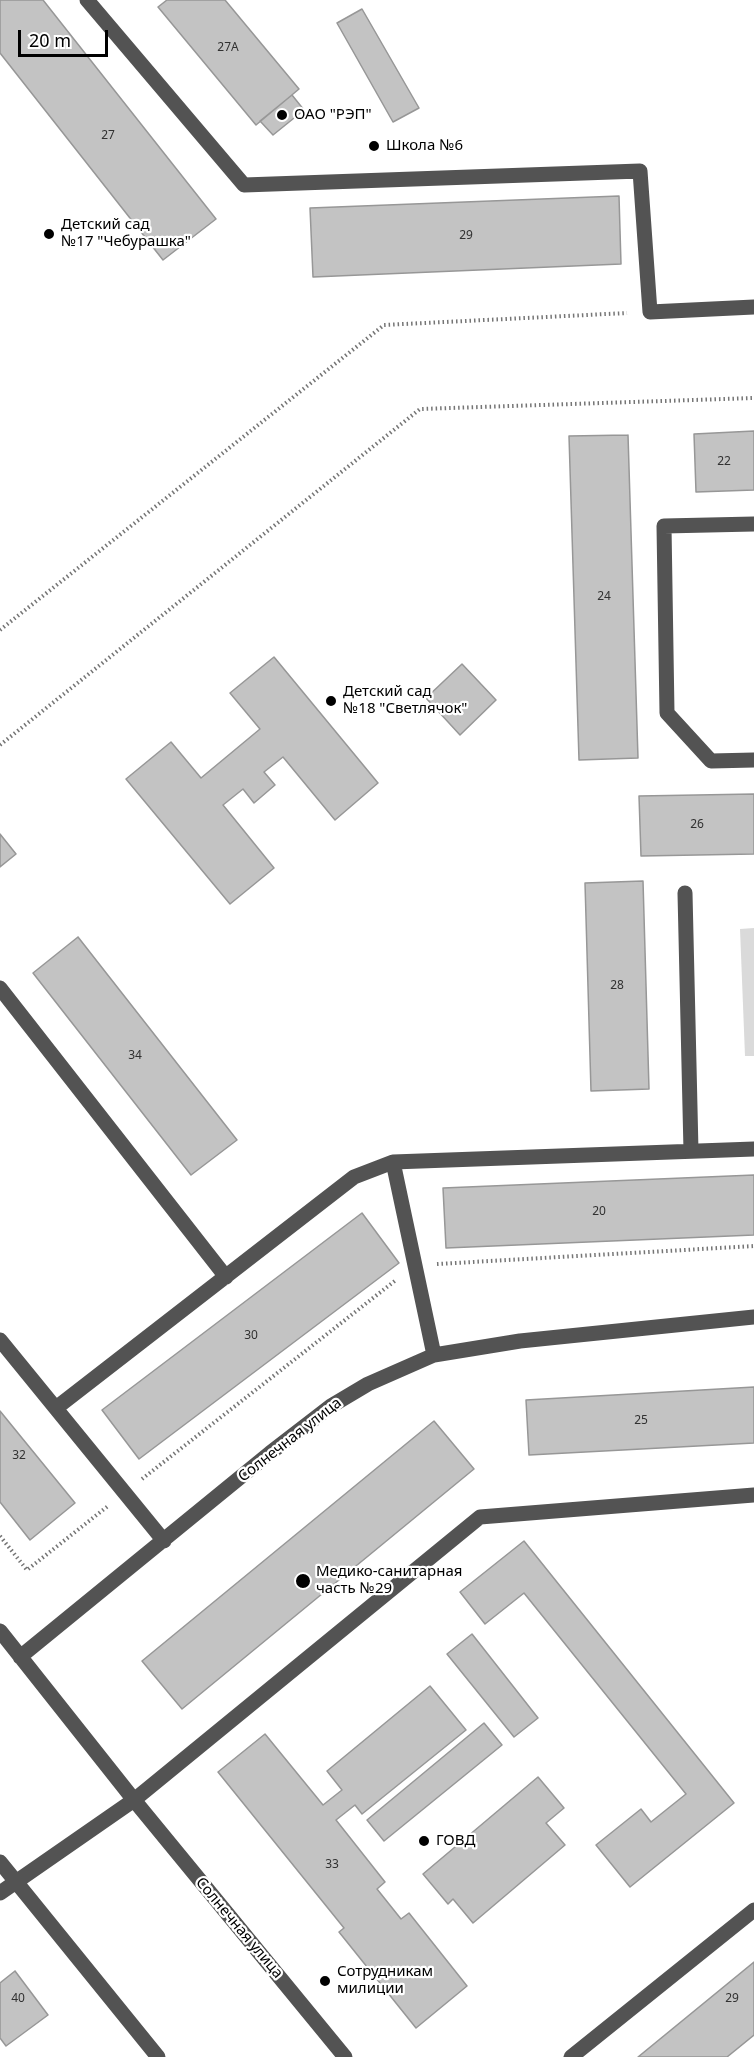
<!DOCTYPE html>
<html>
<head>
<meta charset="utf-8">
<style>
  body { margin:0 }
  #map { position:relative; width:754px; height:2057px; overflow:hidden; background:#fff; font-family:"Noto Sans",sans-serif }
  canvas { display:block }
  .scale { position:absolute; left:18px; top:30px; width:90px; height:27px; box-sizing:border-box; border:3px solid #000; border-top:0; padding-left:8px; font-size:18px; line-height:21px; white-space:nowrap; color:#000; -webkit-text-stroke:4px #fff; paint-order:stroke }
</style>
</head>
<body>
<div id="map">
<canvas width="754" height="2057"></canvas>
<div class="scale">20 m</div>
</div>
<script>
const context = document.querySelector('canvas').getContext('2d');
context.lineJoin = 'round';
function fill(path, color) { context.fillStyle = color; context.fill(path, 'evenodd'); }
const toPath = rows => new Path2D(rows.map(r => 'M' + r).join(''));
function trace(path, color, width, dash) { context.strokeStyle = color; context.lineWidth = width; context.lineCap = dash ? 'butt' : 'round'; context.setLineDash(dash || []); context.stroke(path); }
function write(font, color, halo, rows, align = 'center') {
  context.font = font + ' "Noto Sans",sans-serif'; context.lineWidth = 4.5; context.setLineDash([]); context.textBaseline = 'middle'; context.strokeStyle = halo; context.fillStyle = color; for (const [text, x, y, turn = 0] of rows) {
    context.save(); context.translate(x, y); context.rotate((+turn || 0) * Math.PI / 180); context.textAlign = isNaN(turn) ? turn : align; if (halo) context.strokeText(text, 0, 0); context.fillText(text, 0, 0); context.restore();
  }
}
const green = toPath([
  [754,928,754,1056,745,1056,740,929]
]);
const building = toPath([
  [0,0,43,0,216,219,163,260,0,53,0,0],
  [167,0,225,0,299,89,256,125,158,7,167,0],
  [362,9,419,108,393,122,337,23,362,9],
  [292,95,304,110,273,135,260,121,292,95],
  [619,196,621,264,313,277,310,208,619,196],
  [754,431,754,490,696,492,694,434,754,431],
  [628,435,638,758,579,760,569,436,628,435],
  [274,657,378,783,335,820,283,757,264,772,275,785,254,803,243,789,223,805,274,868,230,904,126,779,171,742,201,778,260,729,230,693,274,657],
  [462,664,496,700,460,735,426,698,462,664],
  [754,794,754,854,641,856,639,796,754,794],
  [0,834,16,854,0,867,0,834],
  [643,881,649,1089,591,1091,585,883,643,881],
  [78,937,237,1140,191,1175,33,973,78,937],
  [754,1175,754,1235,446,1248,443,1188,754,1175],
  [362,1213,399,1263,139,1459,102,1410,362,1213],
  [754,1387,754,1443,529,1455,526,1400,754,1387],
  [0,1411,75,1503,30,1540,0,1502,0,1411],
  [434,1421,474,1469,182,1709,142,1661,434,1421],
  [524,1541,734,1803,630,1887,596,1845,641,1809,651,1822,686,1794,524,1593,485,1624,460,1592,524,1541],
  [472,1634,538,1718,514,1737,447,1654,472,1634],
  [430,1686,466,1730,362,1814,355,1805,336,1820,385,1882,377,1889,401,1919,409,1913,467,1986,416,2028,339,1932,344,1928,218,1772,265,1734,323,1805,342,1790,327,1771,430,1686],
  [484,1723,502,1745,384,1841,367,1820,484,1723],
  [538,1777,564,1808,546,1823,565,1845,473,1923,453,1899,448,1904,423,1874,538,1777],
  [754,1962,754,2035,727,2057,638,2057,754,1962],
  [15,1971,48,2015,6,2046,0,2038,0,1983,15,1971]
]);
const path = toPath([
  [0,630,384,325,627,313],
  [0,745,420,409,754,398],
  [437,1264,754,1246],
  [142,1479,396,1280],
  [0,1536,27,1570,108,1506]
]);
const minor = toPath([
  [87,0,244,185,640,171,650,312,754,307],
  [754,524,664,526,667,713,711,761,754,760],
  [685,893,691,1151],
  [0,988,226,1277],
  [393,1162,434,1355],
  [0,1340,164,1541],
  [56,1408,354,1177,393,1162,754,1149],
  [0,1631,134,1800,345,2057],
  [20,1657,270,1453,331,1406,368,1384,434,1355,520,1341,754,1317],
  [0,1862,158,2057],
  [0,1893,134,1800,480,1517,754,1495],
  [571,2057,754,1910]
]);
const markers = [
  [282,115,6,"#000"],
  [374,146,6,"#000"],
  [49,234,6,"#000"],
  [331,701,6,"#000"],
  [303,1581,8,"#000"],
  [424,1841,6,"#000"],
  [325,1981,6,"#000"]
];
const numberNames = [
  ["27А",228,48],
  ["27",108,136],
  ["29",466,236],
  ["22",724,462],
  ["24",604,597],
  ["26",697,825],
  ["28",617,986],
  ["34",135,1056],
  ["20",599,1212],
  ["30",251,1336],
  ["25",641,1421],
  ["32",19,1456],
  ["33",332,1865],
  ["40",18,1999],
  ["29",732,1999]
];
const poiNames = [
  ["ОАО \"РЭП\"",294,115],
  ["Школа №6",386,146],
  ["Детский сад",61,225],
  ["№17 \"Чебурашка\"",61,242],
  ["Детский сад",343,692],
  ["№18 \"Светлячок\"",343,709],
  ["Медико-санитарная",316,1572],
  ["часть №29",316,1589],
  ["ГОВД",436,1841],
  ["Сотрудникам",337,1972],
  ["милиции",337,1989]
];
const streetNames = [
  ["Солнечная улица",290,1440,-38],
  ["Солнечная улица",239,1928,50]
];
fill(green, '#dadada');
fill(building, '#c3c3c3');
trace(building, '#979797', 1.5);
trace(path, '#757575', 4, [1.5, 3]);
trace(minor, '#535353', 15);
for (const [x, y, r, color] of markers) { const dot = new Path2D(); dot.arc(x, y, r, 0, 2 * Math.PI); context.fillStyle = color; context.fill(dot); trace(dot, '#fff', 2); }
write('12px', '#313131', null, numberNames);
write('15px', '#000', '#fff', poiNames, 'left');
write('15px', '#000', '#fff', streetNames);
</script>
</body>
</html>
